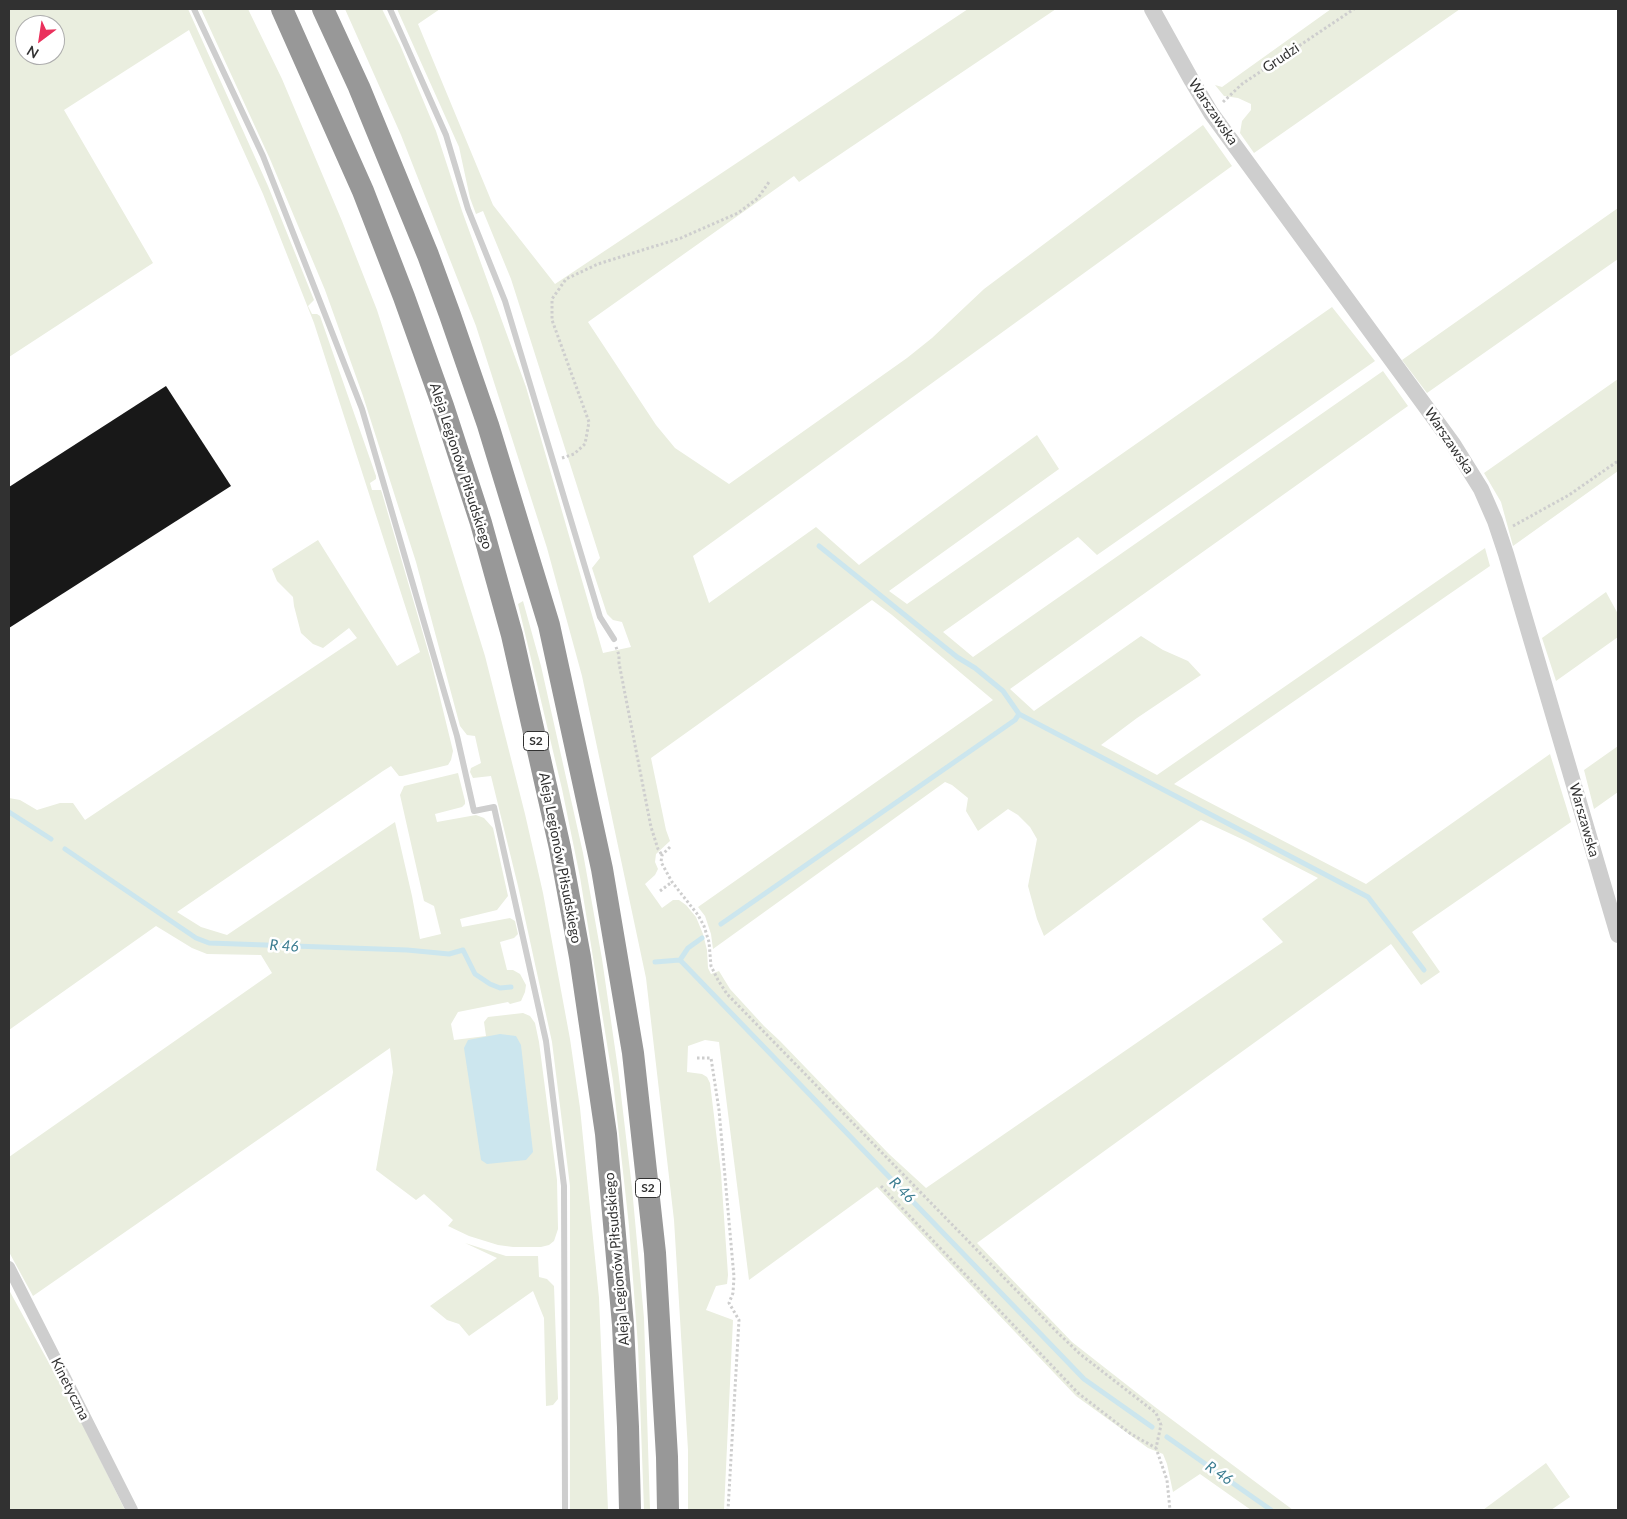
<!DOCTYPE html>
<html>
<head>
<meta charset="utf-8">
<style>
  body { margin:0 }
  #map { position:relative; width:1627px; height:1519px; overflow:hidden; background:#fff; font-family:Lato,sans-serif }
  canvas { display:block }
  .frame { position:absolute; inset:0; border:10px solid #313131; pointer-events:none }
  .north { position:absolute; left:15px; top:15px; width:50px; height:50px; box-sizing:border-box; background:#fff; border:1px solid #adadad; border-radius:50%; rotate:211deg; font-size:14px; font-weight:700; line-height:20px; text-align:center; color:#313131 }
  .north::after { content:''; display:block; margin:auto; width:18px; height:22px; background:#ea315c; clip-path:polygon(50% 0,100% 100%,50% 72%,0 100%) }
</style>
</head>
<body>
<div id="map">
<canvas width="1627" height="1519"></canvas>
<div class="frame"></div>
<div class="north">N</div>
</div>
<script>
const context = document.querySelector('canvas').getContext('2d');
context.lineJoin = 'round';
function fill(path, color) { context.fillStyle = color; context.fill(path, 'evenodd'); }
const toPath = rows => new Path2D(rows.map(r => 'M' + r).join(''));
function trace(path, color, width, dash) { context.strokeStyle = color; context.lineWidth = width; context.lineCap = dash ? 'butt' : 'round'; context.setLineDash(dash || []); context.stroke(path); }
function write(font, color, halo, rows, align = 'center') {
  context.font = font + ' Lato,sans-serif'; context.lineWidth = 5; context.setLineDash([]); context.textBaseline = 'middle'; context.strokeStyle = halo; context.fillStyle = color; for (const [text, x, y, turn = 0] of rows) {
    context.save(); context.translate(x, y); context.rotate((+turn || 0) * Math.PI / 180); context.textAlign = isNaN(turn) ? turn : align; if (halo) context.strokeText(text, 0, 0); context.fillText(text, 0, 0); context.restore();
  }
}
const green = toPath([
  [9,9,188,9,268,186,314,300,308,306,312,314,317,314,320,316,376,476,376,479,370,483,372,490,381,490,382,493,431,661,453,751,451,760,448,765,402,776,399,776,391,766,383,771,177,912,201,927,227,935,395,822,412,896,420,939,441,934,434,906,424,901,400,795,404,786,458,773,465,801,465,804,462,807,435,814,437,822,476,815,484,818,493,828,508,896,497,910,460,919,462,927,510,918,515,921,518,934,514,938,500,942,507,970,513,970,520,974,526,985,525,992,521,1001,510,1004,508,1002,458,1012,451,1024,454,1040,486,1036,484,1022,488,1017,523,1013,530,1016,535,1023,539,1042,557,1180,558,1229,554,1241,549,1245,541,1247,513,1247,498,1245,469,1236,448,1226,453,1220,424,1194,416,1200,376,1170,393,1072,390,1048,33,1296,9,1252,9,1157,272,973,261,955,207,954,192,948,156,926,9,1030,9,798,20,800,37,810,60,803,73,803,85,820,357,638,349,628,323,648,313,644,301,633,294,606,293,597,277,581,272,569,318,540,397,666,420,652,314,323,263,194,189,30,64,110,153,263,9,357],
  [25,25,55,25,55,55,25,55],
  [201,9,248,9,282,79,342,221,377,310,404,394,485,656,525,814,543,893,570,1039,580,1108,599,1298,608,1510,570,1510,570,1186,552,1042,518,886,491,776,473,778,470,772,471,768,481,763,475,736,467,735,460,726,416,562,363,396,325,290,270,159],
  [345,9,382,9,400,45,436,131,462,211,526,387,603,653,631,647,622,622,613,620,607,614,592,568,600,558,511,279,483,211,476,214,470,198,459,147,397,9,440,9,418,24,493,205,555,284,968,9,1056,9,799,182,794,176,588,322,656,425,675,448,729,484,907,358,932,338,984,289,1203,125,1232,166,693,556,709,603,816,527,859,565,1037,435,1059,469,889,591,907,604,1332,307,1375,361,1097,555,1078,537,943,632,973,657,1383,371,1408,406,1010,689,1034,711,1141,636,1163,650,1188,661,1201,675,1137,718,1101,745,1157,775,1485,548,1490,566,1174,784,1366,884,1550,754,1571,822,1412,932,1440,972,1421,985,1391,944,977,1243,1072,1342,1155,1407,1293,1510,1251,1510,1200,1474,1173,1492,1167,1464,1163,1454,1148,1448,1076,1396,877,1187,749,1280,719,1042,705,1040,688,1046,687,1072,702,1074,707,1077,710,1083,721,1173,728,1275,727,1284,716,1286,706,1310,733,1320,724,1510,688,1510,688,1450,674,1220,646,978,582,676,547,548,476,326,401,135],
  [872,600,892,615,993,700,698,907,705,916,711,934,713,949,945,782,952,785,968,798,966,811,978,831,1008,809,1018,815,1030,827,1037,839,1028,886,1037,919,1044,936,1201,820,1246,841,1318,878,1262,919,1283,942,926,1188,889,1154,780,1041,764,1026,730,989,719,971,711,974,708,968,707,950,703,934,696,917,686,905,679,900,673,900,662,908,645,884,655,875,658,869,655,862,656,854,670,841,666,830,651,758],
  [1331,9,1460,9,1254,153,1240,133,1242,121,1251,110,1251,104,1238,98,1224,96,1215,85,1222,87],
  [1618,208,1618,259,1427,393,1402,360],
  [1618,379,1618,471,1513,546,1501,502,1484,473],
  [1606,592,1618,614,1618,637,1556,681,1542,638],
  [523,601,541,666,583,853,602,959,618,1069,632,1188,644,1318,650,1510,644,1510,638,1346,629,1226,613,1081,580,877,562,789,518,604],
  [1618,746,1618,792,1594,809,1584,770],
  [465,1243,506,1256,538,1256,539,1277,547,1279,554,1286,558,1399,553,1405,546,1406,544,1318,533,1291,469,1336,459,1324,447,1320,430,1306,497,1258],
  [9,1290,85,1429,125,1510,9,1510],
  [1546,1463,1570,1497,1551,1510,1483,1510]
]);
const water = toPath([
  [500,1034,516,1036,521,1045,533,1152,526,1160,487,1164,481,1160,464,1048,468,1040]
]);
const stream = toPath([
  [819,546,957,657,975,668,1003,691,1019,714],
  [9,812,51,839],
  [65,849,196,938,209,943,407,950,449,954,463,950,475,974,490,984,500,988,511,987],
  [721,924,1015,720,1019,714,1368,897,1424,970],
  [680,960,1084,1379,1152,1427],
  [680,960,688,948,702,938],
  [655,962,680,960],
  [1167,1437,1271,1510]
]);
const building = toPath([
  [166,386,231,486,9,628,9,487]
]);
const path = toPath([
  [1223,102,1242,84,1354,9],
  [562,458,574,454,585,444,589,422,552,320,552,299,566,279,598,264,681,238,738,213,758,198,769,182],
  [1513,526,1569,495,1618,461],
  [616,647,619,655,619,663,651,827,658,849,662,855],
  [670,847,662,855,661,862,672,882,698,915,704,926,709,942,711,966,718,980,727,994,1057,1332,1080,1354,1156,1413,1161,1425,1156,1448,1167,1480,1170,1510],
  [660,891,672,882],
  [697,1058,711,1058,719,1110,734,1277,733,1293,729,1303,739,1320,728,1510],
  [881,1186,1078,1393,1131,1434,1156,1448]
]);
const service = toPath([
  [194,9,263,156,362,409,457,736,474,811,494,807,546,1041,564,1186,565,1510],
  [390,9,446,135,468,209,505,301,600,617,614,639]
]);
const minor = toPath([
  [9,1267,132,1510]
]);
const tertiary = toPath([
  [1152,9,1192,81,1211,113,1453,444,1481,489,1495,521,1506,554,1618,935]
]);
const motorway = toPath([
  [282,9,363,191,404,297,443,406,481,523,512,635,560,848,580,957,606,1134,623,1325,628,1427,630,1510],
  [323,9,359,87,428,255,450,315,488,425,549,625,602,869,633,1053,655,1253,667,1457,668,1510]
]);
const shields = [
  [536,741,25],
  [648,1188,25]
];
const shieldNames = [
  ["S2",536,741],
  ["S2",648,1188]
];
const streetNames = [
  ["Grudzi",1281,58,-34],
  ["Warszawska",1213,112,56],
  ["Warszawska",1449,441,56],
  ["Aleja Legionów Piłsudskiego",461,466,72],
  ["Warszawska",1584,820,74],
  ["Aleja Legionów Piłsudskiego",560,858,79],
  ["Aleja Legionów Piłsudskiego",617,1259,-95],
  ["Kinetyczna",70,1389,63]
];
const waterNames = [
  ["R 46",284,946,3],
  ["R 46",902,1190,46],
  ["R 46",1219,1473,35]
];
fill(green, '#eaeedf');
fill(water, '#cce6ee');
trace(stream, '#cce6ee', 5);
fill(building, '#181818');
trace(path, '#cecece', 3, [2.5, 2.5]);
trace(service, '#cecece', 6);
trace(minor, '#cecece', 12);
trace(tertiary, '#cecece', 16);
trace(motorway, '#989898', 22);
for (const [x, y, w] of shields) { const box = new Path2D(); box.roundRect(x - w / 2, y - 9.5, w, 19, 4); context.fillStyle = '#fff'; context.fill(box); trace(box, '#313131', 1); }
write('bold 12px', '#313131', null, shieldNames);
write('14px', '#313131', '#fff', streetNames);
write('italic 15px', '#3a7c90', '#fff', waterNames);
</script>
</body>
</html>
